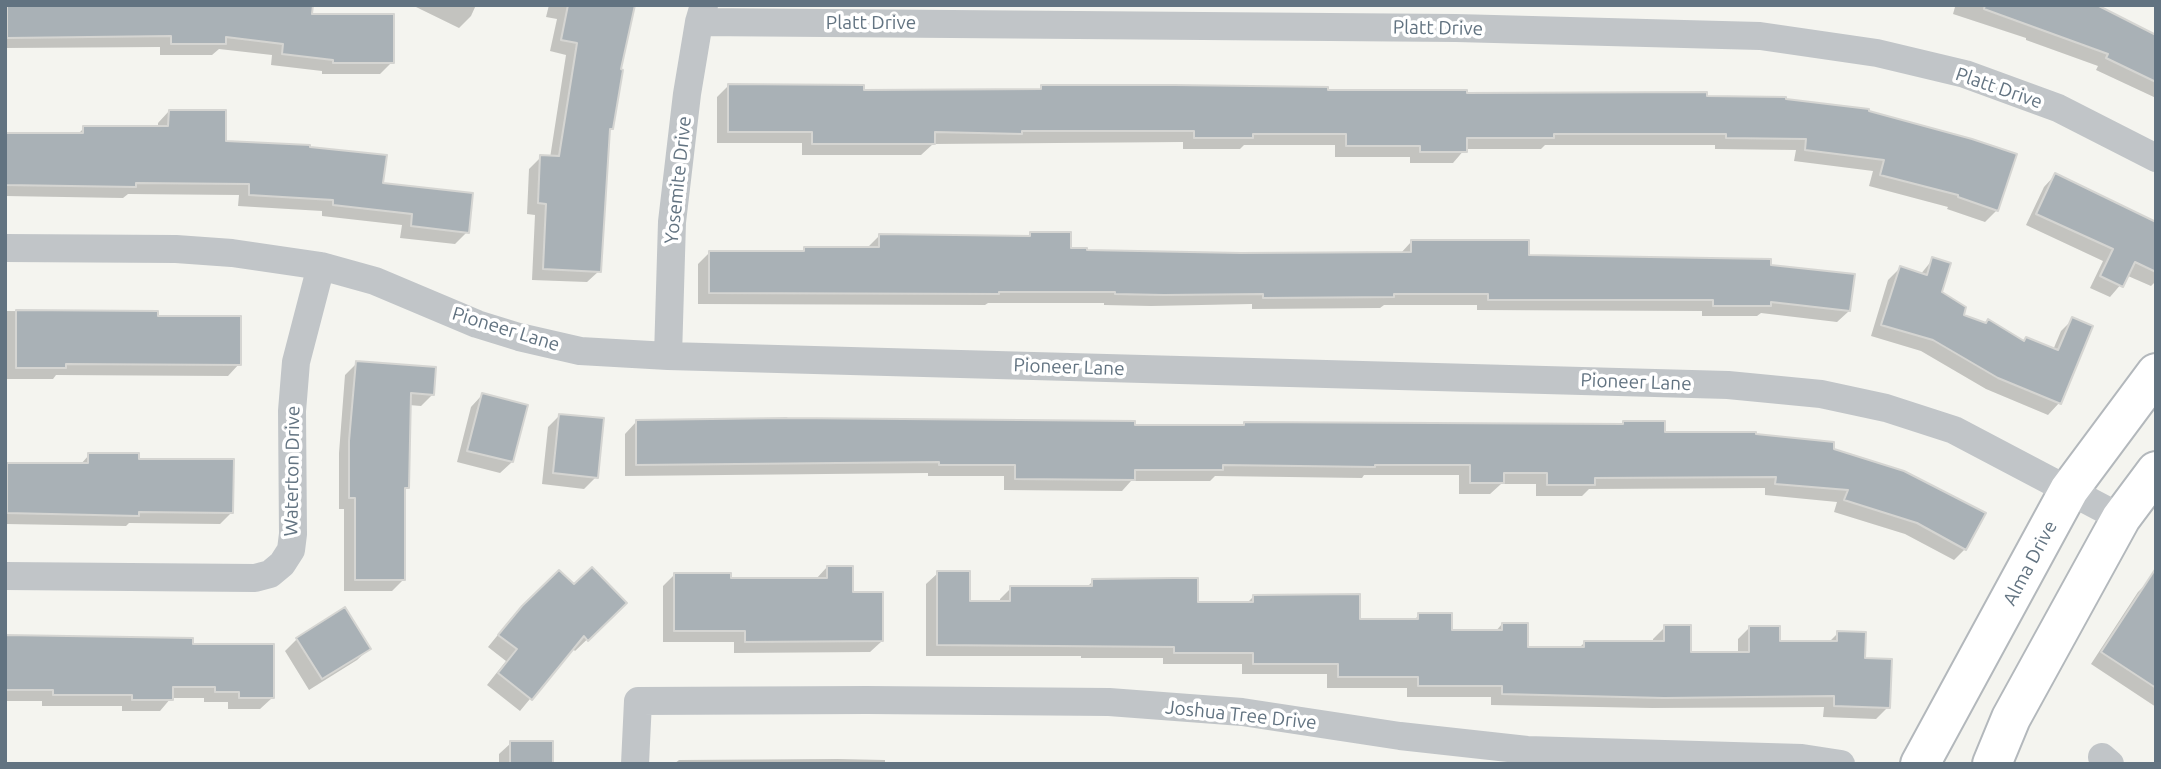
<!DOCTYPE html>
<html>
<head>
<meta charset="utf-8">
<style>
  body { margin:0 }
  #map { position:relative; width:2161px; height:769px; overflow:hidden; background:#f4f4ef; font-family:Ubuntu,sans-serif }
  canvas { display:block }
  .frame { position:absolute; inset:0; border:7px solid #627381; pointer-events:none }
</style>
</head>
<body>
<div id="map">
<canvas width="2161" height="769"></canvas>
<div class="frame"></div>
</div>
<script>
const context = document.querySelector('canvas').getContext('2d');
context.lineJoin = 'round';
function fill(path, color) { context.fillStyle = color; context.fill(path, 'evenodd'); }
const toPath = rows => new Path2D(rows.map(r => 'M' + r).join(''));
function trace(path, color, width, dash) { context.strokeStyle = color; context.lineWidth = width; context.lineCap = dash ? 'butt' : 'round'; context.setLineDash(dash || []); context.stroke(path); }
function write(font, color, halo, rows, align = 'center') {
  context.font = font + ' Ubuntu,sans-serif'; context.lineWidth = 7; context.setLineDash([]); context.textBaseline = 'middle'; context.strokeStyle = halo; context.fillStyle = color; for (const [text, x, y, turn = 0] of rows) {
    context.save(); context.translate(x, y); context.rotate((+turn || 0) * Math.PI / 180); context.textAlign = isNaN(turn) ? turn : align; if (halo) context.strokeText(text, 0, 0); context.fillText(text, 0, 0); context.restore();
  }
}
const shadow = toPath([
  [5,5,312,5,311,16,392,62,380,74,322,74,322,71,271,65,272,55,219,49,212,55,160,55,160,47,5,48],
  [417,5,476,5,471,16,459,28,416,7],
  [549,5,634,5,619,71,612,128,608,132,599,271,587,282,532,280,535,215,527,214,529,169,541,157,550,158,566,55,550,51,557,19,546,17],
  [1943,5,2102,6,2100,9,2156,37,2156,98,2096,70,2098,66,2026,40,2026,38,1953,14,1955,7],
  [728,86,863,91,1038,91,1042,87,1785,99,1997,210,1985,222,1947,209,1948,207,1869,186,1873,171,1794,161,1796,150,1715,149,1715,145,1545,145,1541,149,1465,149,1453,163,1410,163,1410,157,1335,157,1335,145,1244,145,1240,149,1183,149,1183,142,933,144,921,155,802,155,802,143,717,143,717,97],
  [169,111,224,143,382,184,467,232,455,244,400,238,402,225,322,216,322,211,238,206,239,195,128,194,123,198,5,196,5,135,77,135,84,128,158,128,158,123],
  [2055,175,2156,224,2156,281,2151,286,2128,276,2110,297,2090,288,2103,261,2026,225,2044,187],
  [1031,234,1069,249,1085,252,1241,255,1400,254,1411,242,1527,257,1769,267,1849,311,1837,322,1761,313,1757,316,1702,316,1702,311,1477,310,1477,305,1384,305,1380,308,1252,309,1252,304,1151,306,1104,305,1104,303,988,303,985,305,698,304,698,264,709,253,800,253,805,249,868,247,879,236,1028,238],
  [1933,259,1940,293,1962,316,2023,342,2053,350,2061,331,2073,319,2059,403,2048,415,1986,389,1921,351,1871,336,1888,280,1900,268,1920,275],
  [5,311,156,312,156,317,239,364,228,376,56,375,53,379,5,379],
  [357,363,433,394,421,406,409,405,407,488,404,491,404,579,392,591,344,591,344,509,339,509,339,453,345,375],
  [482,395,512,462,500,473,457,462,471,407],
  [560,415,596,477,584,489,542,484,548,427],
  [636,422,1133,426,1242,426,1244,424,1621,425,1624,423,1664,434,1832,450,1965,549,1954,560,1905,534,1834,512,1837,502,1765,495,1765,488,1589,489,1582,496,1536,496,1536,484,1501,484,1490,494,1459,494,1459,475,1364,475,1362,478,1215,476,1210,481,1131,481,1122,491,1004,490,1004,476,928,476,928,473,625,476,625,434],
  [89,455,137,461,232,512,220,524,129,523,126,526,5,524,5,465,80,465],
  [827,567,851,594,882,641,870,652,734,653,734,642,663,642,663,586,675,574,729,580,816,579],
  [559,572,574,587,625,603,575,651,572,648,520,711,487,685,506,661,488,647,510,620],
  [938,573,968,603,1000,603,1000,599,1011,588,1086,588,1093,581,1197,604,1246,604,1254,596,1358,621,1413,621,1419,615,1450,632,1495,632,1502,624,1526,649,1578,649,1584,643,1653,643,1653,639,1665,627,1689,653,1738,653,1738,639,1749,628,1778,643,1828,643,1838,633,1863,660,1888,707,1876,719,1823,717,1824,707,1652,708,1491,705,1491,697,1407,697,1407,688,1327,688,1327,674,1242,674,1242,664,1163,664,1163,658,1081,658,1081,656,926,656,926,584],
  [2149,581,2156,585,2156,707,2091,664,2138,592],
  [345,610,369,649,357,660,309,690,285,651,297,639],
  [5,637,191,646,272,698,260,709,228,709,228,702,204,702,204,698,171,698,160,711,122,711,122,706,42,706,42,701,5,701],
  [511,743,551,764,499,764,499,754],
  [838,759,885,760,885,763,938,764,674,764,679,760]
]);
const building = toPath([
  [7,5,313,5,312,14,394,14,394,63,333,63,333,60,282,54,283,44,226,37,226,44,171,44,171,36,7,38,7,5],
  [568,5,635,5,621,69,623,70,613,129,610,129,601,272,543,269,546,204,538,203,540,155,559,156,577,43,561,40,568,5],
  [1985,5,2097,5,2156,35,2156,82,2106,58,2108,54,1984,9,1985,5],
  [728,84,864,85,864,90,1041,89,1041,85,1174,85,1328,87,1328,90,1467,90,1467,93,1707,92,1707,96,1786,97,1786,99,1869,109,1869,111,1972,139,2017,154,1998,211,1958,197,1958,195,1880,175,1884,160,1805,150,1806,139,1726,138,1726,134,1554,134,1554,138,1467,138,1467,152,1420,152,1420,146,1346,146,1346,134,1253,134,1253,138,1194,138,1194,131,1022,131,1022,134,935,132,935,144,812,144,812,132,728,132,728,84],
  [169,110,226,110,226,141,310,145,310,147,387,155,383,183,473,193,469,233,411,226,412,214,333,205,333,200,249,195,249,184,136,183,136,187,5,185,5,133,83,133,83,126,168,126,169,110],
  [2055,173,2156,222,2156,272,2135,262,2123,287,2100,276,2113,249,2036,214,2055,173],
  [1030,232,1071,232,1071,248,1087,248,1087,250,1241,253,1411,252,1411,240,1529,240,1529,255,1771,259,1771,265,1855,274,1850,311,1771,302,1771,306,1713,306,1713,300,1488,300,1488,294,1394,294,1394,297,1263,298,1263,294,1164,295,1115,294,1115,292,999,292,999,294,709,293,709,251,804,251,804,247,879,247,879,234,1030,236,1030,232],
  [1932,257,1951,263,1942,292,1966,307,1964,315,1986,323,1988,319,2024,341,2026,337,2058,350,2072,317,2093,326,2061,404,1998,378,1933,340,1881,325,1900,266,1927,275,1932,257],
  [16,310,158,311,158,316,241,316,241,365,66,364,66,368,16,368,16,310],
  [356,361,436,367,434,395,411,393,409,488,405,488,405,580,355,580,355,498,349,498,349,441,356,361],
  [482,393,528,405,513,462,467,451,482,393],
  [559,414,604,418,598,478,553,473,559,414],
  [787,418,1135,421,1135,425,1244,425,1244,422,1623,424,1623,421,1665,421,1665,432,1756,432,1756,434,1834,442,1834,449,1904,471,1986,513,1966,550,1917,523,1844,500,1848,490,1775,484,1776,477,1595,478,1595,485,1547,485,1547,473,1504,473,1504,483,1470,483,1470,465,1375,465,1375,467,1223,465,1223,470,1135,470,1135,480,1015,479,1015,465,939,465,939,462,636,465,636,420,787,418],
  [88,453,139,453,139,459,234,459,233,513,139,512,139,516,7,513,7,463,88,463,88,453],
  [827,566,853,566,853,592,883,592,883,641,745,642,745,631,674,631,674,573,731,573,731,578,827,578,827,566],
  [592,567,627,603,588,641,584,636,532,700,498,673,517,649,498,635,522,606,559,570,574,584,592,567],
  [2156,568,2156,688,2101,652,2156,568],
  [937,571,970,571,970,601,1010,601,1010,586,1092,586,1092,579,1174,578,1198,578,1198,602,1253,602,1253,595,1360,594,1360,619,1418,619,1418,613,1452,613,1452,630,1502,630,1502,623,1528,623,1528,647,1584,647,1584,641,1664,641,1664,625,1691,625,1691,652,1749,652,1749,626,1780,626,1780,641,1837,641,1837,631,1866,632,1865,658,1892,659,1890,708,1834,706,1834,696,1664,698,1502,694,1502,686,1418,686,1418,677,1338,677,1338,664,1253,664,1253,653,1174,653,1174,647,937,645,937,571],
  [345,607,371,649,322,679,296,638,345,607],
  [5,635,193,638,193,644,274,644,274,698,239,698,239,692,215,692,215,687,173,687,173,700,132,700,132,695,53,695,53,690,5,690,5,635],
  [510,741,553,741,553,764,510,764,510,741]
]);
const minor = toPath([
  [699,22,1456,28,1760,36,1877,53,1965,74,2058,108,2156,158],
  [5,248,176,249,232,253,321,266,375,281,477,324,519,337,580,351,668,356,1728,385,1821,394,1886,408,1954,430,2121,518],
  [668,356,672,222,687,94,699,22,704,5],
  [5,576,255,578,270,574,282,564,291,550,293,534,292,411,296,362,321,266],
  [2102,757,2110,764],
  [635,764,638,701,867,700,1109,702,1242,712,1400,736,1527,750,1802,758,1841,764]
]);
const secondary = toPath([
  [1920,764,2069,490,2156,373],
  [1992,764,2011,718,2121,518,2156,471]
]);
const streetNames = [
  ["Platt Drive",871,23],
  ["Platt Drive",1438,28,1],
  ["Platt Drive",1999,88,19],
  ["Yosemite Drive",678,180,-84],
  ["Pioneer Lane",506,329,17],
  ["Pioneer Lane",1069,367,2],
  ["Pioneer Lane",1636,382,2],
  ["Waterton Drive",292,471,-89],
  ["Alma Drive",2030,563,-62],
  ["Joshua Tree Drive",1241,715,6]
];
fill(shadow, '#0003');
fill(building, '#a9b1b6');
trace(building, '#d5d5d2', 2);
trace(secondary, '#b3b8bc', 42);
trace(minor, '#c1c5c8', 28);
trace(secondary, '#fff', 38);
write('19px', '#627381', '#fff', streetNames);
</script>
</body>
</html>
